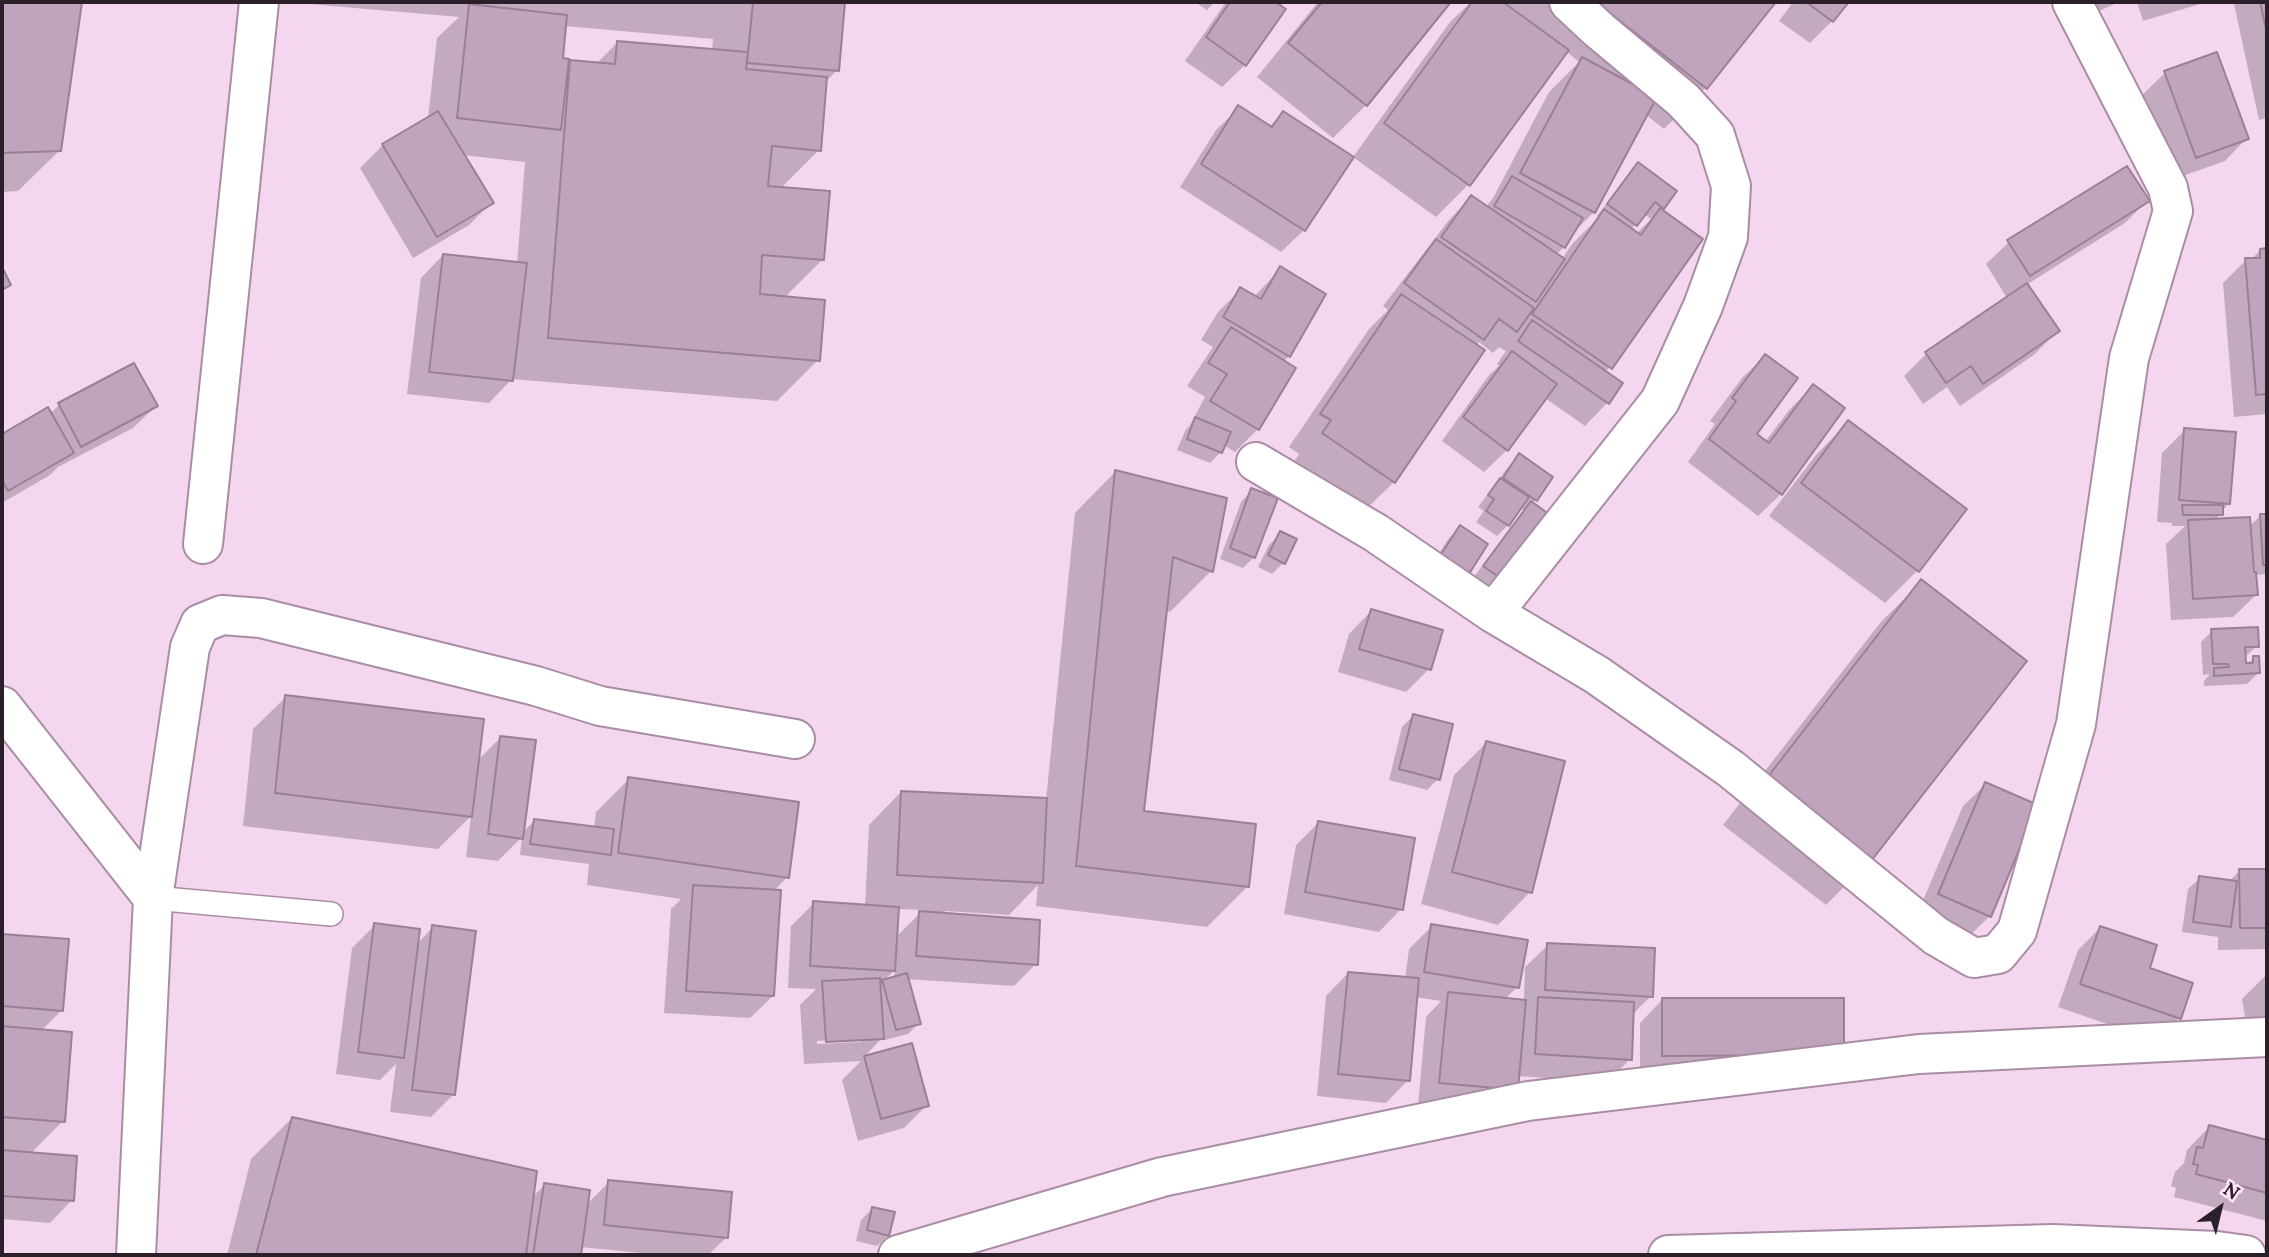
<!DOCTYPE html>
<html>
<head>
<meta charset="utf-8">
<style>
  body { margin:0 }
  #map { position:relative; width:2269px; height:1257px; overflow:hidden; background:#f4d6ef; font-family:Lora,serif }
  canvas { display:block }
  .frame { position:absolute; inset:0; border:4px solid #2b2029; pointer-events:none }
  .north { position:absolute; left:2185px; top:1173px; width:70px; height:70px; -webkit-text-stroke:5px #fee5fa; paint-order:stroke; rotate:34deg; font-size:19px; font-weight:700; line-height:28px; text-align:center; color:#2b2029 }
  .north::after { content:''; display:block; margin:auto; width:24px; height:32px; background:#2b2029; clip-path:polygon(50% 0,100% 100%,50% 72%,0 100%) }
</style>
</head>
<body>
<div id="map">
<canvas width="2269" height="1257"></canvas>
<div class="frame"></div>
<div class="north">N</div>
</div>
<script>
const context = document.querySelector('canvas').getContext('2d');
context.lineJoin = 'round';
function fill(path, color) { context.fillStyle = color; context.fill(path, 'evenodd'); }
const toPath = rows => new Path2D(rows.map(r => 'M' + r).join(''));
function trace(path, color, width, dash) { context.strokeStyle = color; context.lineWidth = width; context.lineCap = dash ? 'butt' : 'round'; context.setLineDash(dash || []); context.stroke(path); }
const shadow = toPath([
  [2,2,80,2,60,150,18,191,2,192],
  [286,2,843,2,837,70,824,84,819,150,780,189,823,259,784,298,818,360,777,401,512,379,489,403,407,394,421,278,443,255,517,264,525,162,463,155,492,202,469,225,413,258,360,168,383,145,428,118,437,38,459,17],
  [564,26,713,39,712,50,617,43,596,64,571,62,566,67,561,60],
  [1195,2,1215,2,1207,10],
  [1226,2,1285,2,1280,7,1245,65,1222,87,1185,61],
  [1318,2,1449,2,1366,105,1333,138,1257,77],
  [1471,2,1773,2,1705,88,1664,129,1645,114,1594,212,1572,234,1564,247,1556,255,1562,259,1572,244,1599,217,1597,216,1627,176,1638,165,1675,191,1660,211,1701,239,1605,373,1620,384,1607,403,1585,426,1545,398,1507,450,1484,472,1442,441,1489,375,1499,366,1497,364,1506,351,1499,347,1493,353,1479,342,1394,482,1361,514,1291,466,1299,454,1289,447,1369,329,1388,310,1383,306,1449,220,1471,197,1486,207,1493,198,1549,92,1579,62,1566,51,1469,184,1436,217,1353,157,1450,22],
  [1644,214,1651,219,1636,234,1631,230],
  [1793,2,1847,2,1832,21,1810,43,1779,21],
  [2064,2,2119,2,2073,23],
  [2137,2,2207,2,2143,21],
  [2236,2,2267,2,2267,118,2259,120,2234,4],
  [2216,54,2247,138,2225,161,2174,179,2142,95,2165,73],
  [1239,108,1269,127,1283,113,1304,230,1281,252,1180,187,1216,130],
  [2147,201,2125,223,2026,285,2057,331,2035,354,1960,406,1947,387,1923,404,1904,376,1926,354,2007,298,1986,264,2009,242],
  [2260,250,2267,250,2267,414,2234,417,2223,283,2246,260,2251,260],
  [1280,269,1289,356,1283,362,1258,429,1235,452,1224,445,1221,452,1210,463,1177,450,1185,431,1190,425,1205,397,1187,386,1213,347,1201,340,1218,312,1241,289,1254,297],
  [1765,356,1754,434,1765,442,1790,409,1813,386,1781,494,1758,516,1688,462,1715,424,1710,421,1742,378],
  [133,365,156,406,133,428,58,467,50,475,2,503,2,436,47,410,50,414,59,405],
  [1848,422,1918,570,1885,603,1769,516,1816,455],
  [2185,430,2229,503,2215,520,2249,527,2260,516,2267,515,2267,574,2255,575,2256,595,2233,617,2171,620,2166,544,2185,526,2172,526,2172,523,2157,522,2162,453],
  [1519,456,1536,500,1531,504,1494,592,1474,577,1524,510,1519,507,1508,525,1497,536,1476,522,1484,511,1478,507,1508,467],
  [1115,472,1211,571,1170,612,1165,610,1142,813,1248,886,1207,927,1036,906,1038,885,1009,915,945,911,944,915,1036,964,1014,986,906,979,919,1023,908,1034,885,1040,884,1036,863,1058,911,1045,927,1105,904,1128,858,1141,842,1080,861,1061,804,1064,800,1005,816,989,788,988,791,926,814,903,865,907,869,825,901,792,1046,800,1075,513],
  [897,909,923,910,896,937],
  [895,970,894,979,882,982],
  [861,1038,861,1042,817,1044,817,1041],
  [1252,490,1254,557,1243,568,1220,559,1241,502],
  [1460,527,1454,587,1428,570,1449,538],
  [1281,533,1283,563,1272,574,1258,567,1269,545],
  [1921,582,1867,864,1826,905,1723,825,1880,623],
  [1371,611,1429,669,1406,692,1338,672,1349,634],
  [2212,631,2257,646,2245,657,2244,664,2247,664,2254,658,2258,673,2247,684,2204,686,2204,681,2210,674,2203,675,2201,642],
  [286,697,477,761,500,738,522,833,535,820,594,828,596,812,629,779,787,877,773,892,773,996,750,1018,664,1013,671,909,681,899,587,885,589,864,520,855,522,837,498,861,466,857,471,816,438,849,243,826,253,729],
  [1413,716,1438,779,1427,790,1389,780,1402,727],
  [1486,743,1530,892,1498,925,1421,904,1454,775],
  [1986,784,1990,916,1967,938,1916,917,1963,806],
  [1319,822,1401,909,1379,932,1284,914,1296,845],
  [2239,871,2267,871,2267,949,2218,950,2218,937,2182,932,2188,889,2200,878,2229,882],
  [375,925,417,944,433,927,453,1095,431,1117,390,1112,396,1064,380,1080,336,1074,352,948],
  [1432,926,1517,987,1505,999,1524,1001,1525,967,1548,945,1651,996,1632,1015,1630,1059,1608,1082,1517,1076,1516,1089,1418,1105,1426,1017,1441,1001,1415,997,1408,1080,1386,1103,1317,1096,1326,996,1348,973,1405,979,1409,949],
  [2100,928,2147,969,2179,1018,2156,1041,2058,1007,2078,950],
  [2,936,67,940,62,1010,41,1031,63,1121,30,1154,72,1200,50,1223,2,1219],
  [2265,976,2267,976,2267,1036,2249,1040,2242,999],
  [1662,1000,1842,1054,1640,1078,1640,1023],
  [292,1118,532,1197,545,1185,586,1205,609,1182,727,1237,708,1255,662,1255,580,1247,579,1255,227,1255,251,1159],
  [2209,1127,2267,1142,2267,1221,2174,1197,2176,1188,2171,1186,2175,1172,2184,1163,2187,1150],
  [872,1209,888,1235,877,1246,856,1241,861,1220]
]);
const building = toPath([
  [2,2,82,2,61,151,2,153,2,2],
  [753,2,845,2,839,71,747,63,753,2],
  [1230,2,1275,2,1286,9,1246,66,1206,37,1230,2],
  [1322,2,1451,2,1367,106,1288,43,1322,2],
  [1472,2,1503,2,1569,50,1470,186,1384,123,1472,2],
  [1596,2,1776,2,1707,89,1596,2],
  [1806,2,1849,2,1833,22,1806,2],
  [2260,2,2267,2,2267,33,2260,2],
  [469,4,567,15,563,58,569,59,561,130,457,118,469,4],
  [617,41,748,52,746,69,827,77,821,151,772,146,768,186,830,191,824,260,762,255,760,294,825,300,820,361,548,338,570,60,615,64,617,41],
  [2217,52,2249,139,2196,158,2164,71,2217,52],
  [1582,57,1657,97,1595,213,1520,173,1582,57],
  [1238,105,1272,127,1283,111,1354,157,1305,231,1201,164,1238,105],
  [438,111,494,203,437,237,382,144,438,111],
  [1638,162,1677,191,1664,209,1655,202,1637,226,1607,204,1638,162],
  [2127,166,2150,201,2030,276,2007,240,2127,166],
  [1512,176,1583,218,1565,248,1494,206,1512,176],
  [1471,195,1565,259,1536,302,1441,237,1471,195],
  [1660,208,1703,239,1612,369,1532,314,1604,209,1641,235,1660,208],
  [1436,239,1534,308,1517,332,1499,319,1484,340,1404,283,1436,239],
  [2267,248,2267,394,2256,395,2245,258,2260,258,2260,249,2267,248],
  [443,254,527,263,513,381,429,372,443,254],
  [1280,266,1326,294,1290,357,1223,317,1240,287,1261,299,1280,266],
  [2,267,11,285,2,290,2,267],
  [2027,283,2060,331,1983,384,1971,366,1946,383,1925,352,2027,283],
  [1401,294,1485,350,1395,483,1322,433,1331,420,1320,414,1401,294],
  [1532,320,1623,383,1609,404,1518,341,1532,320],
  [1231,327,1296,368,1259,430,1210,401,1227,374,1208,363,1231,327],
  [1512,351,1557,384,1508,451,1463,417,1512,351],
  [1765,354,1798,378,1757,434,1769,443,1813,384,1845,408,1782,495,1709,439,1736,401,1732,398,1765,354],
  [134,363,158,406,81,447,58,403,134,363],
  [48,407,74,453,8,491,2,480,2,434,48,407],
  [1195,417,1231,432,1222,453,1187,439,1195,417],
  [1848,420,1967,509,1919,572,1801,483,1848,420],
  [2184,428,2236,432,2230,504,2179,500,2184,428],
  [1519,453,1553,477,1537,501,1503,478,1519,453],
  [1115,470,1227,498,1213,572,1173,557,1144,811,1256,824,1249,887,1076,866,1115,470],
  [1500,478,1529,497,1509,526,1486,511,1494,499,1488,495,1500,478],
  [1251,488,1278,498,1255,558,1230,548,1251,488],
  [1531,501,1554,518,1506,582,1483,566,1531,501],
  [2182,505,2223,505,2223,515,2183,515,2182,505],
  [2260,514,2267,514,2267,565,2263,565,2260,514],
  [2250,517,2254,572,2256,572,2258,595,2193,599,2188,520,2250,517],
  [1460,525,1488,544,1467,577,1438,559,1460,525],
  [1280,531,1297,539,1285,564,1268,555,1280,531],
  [1921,579,2027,661,1868,865,1763,783,1921,579],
  [1371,609,1443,630,1431,670,1359,649,1371,609],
  [2258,627,2259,647,2245,647,2246,663,2253,663,2253,656,2259,656,2260,673,2214,676,2214,668,2229,667,2228,664,2213,664,2211,629,2258,627],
  [285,695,484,719,472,817,275,793,285,695],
  [1413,714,1453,724,1440,780,1399,769,1413,714],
  [500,736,536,740,523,839,488,834,500,736],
  [1486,741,1565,761,1532,893,1452,872,1486,741],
  [628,777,799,802,789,878,618,853,628,777],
  [1985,782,2038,805,1991,917,1938,894,1985,782],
  [901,791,1047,798,1043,883,897,875,901,791],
  [534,819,614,829,611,855,530,844,534,819],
  [1318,821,1415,838,1403,910,1305,892,1318,821],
  [2239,869,2267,869,2267,928,2240,928,2239,869],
  [2199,876,2237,881,2231,927,2193,922,2199,876],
  [693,885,781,890,774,996,686,991,693,885],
  [813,901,899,907,895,971,810,966,813,901],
  [919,911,1040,920,1038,965,916,956,919,911],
  [374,923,420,929,404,1058,358,1052,374,923],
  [1431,924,1528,940,1519,988,1424,972,1431,924],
  [432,925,476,931,455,1095,412,1090,432,925],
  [2100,926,2157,945,2150,968,2193,983,2181,1019,2080,984,2100,926],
  [2,934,69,939,63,1011,2,1006,2,934],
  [1547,943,1655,948,1653,997,1545,990,1547,943],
  [1348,972,1419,978,1410,1081,1338,1074,1348,972],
  [907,973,921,1024,896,1030,882,980,907,973],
  [880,978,884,1039,826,1042,822,981,880,978],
  [1448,992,1526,1000,1518,1090,1439,1083,1448,992],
  [1538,997,1634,1002,1632,1060,1535,1054,1538,997],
  [1662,998,1844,998,1844,1055,1662,1056,1662,998],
  [2,1026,72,1032,65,1122,2,1117,2,1026],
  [912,1043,929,1106,881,1119,864,1056,912,1043],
  [292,1117,537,1171,526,1255,256,1255,292,1117],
  [2209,1125,2267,1140,2267,1193,2196,1174,2198,1165,2193,1164,2197,1147,2203,1148,2209,1125],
  [2,1150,77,1156,74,1201,2,1196,2,1150],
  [608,1180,732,1192,728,1238,604,1225,608,1180],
  [544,1183,590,1190,581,1255,533,1255,544,1183],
  [872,1207,895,1212,889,1236,867,1230,872,1207]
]);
const lane = toPath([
  [153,898,331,914]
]);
const street = toPath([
  [1256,462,1376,533,1493,613,1597,675,1731,769,1936,936,1974,958,1998,954,2017,931,2076,724,2129,358,2173,211,2168,188,2072,2],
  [203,544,259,2],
  [1493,613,1660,401,1703,306,1728,237,1731,186,1715,135,1683,100,1599,30,1569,2],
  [2,706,153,898,136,1255],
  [153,898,190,647,200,624,222,615,261,618,536,686,600,706,795,739],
  [898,1255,1162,1177,1528,1101,1919,1054,2267,1037],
  [1668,1255,2053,1244,2217,1251,2246,1255]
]);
fill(shadow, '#0003');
fill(building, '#c0a3bc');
trace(building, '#9b7f96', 2);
trace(lane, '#a98da5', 26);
trace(street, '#a98da5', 42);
trace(lane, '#fff', 23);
trace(street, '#fff', 38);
</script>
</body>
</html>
